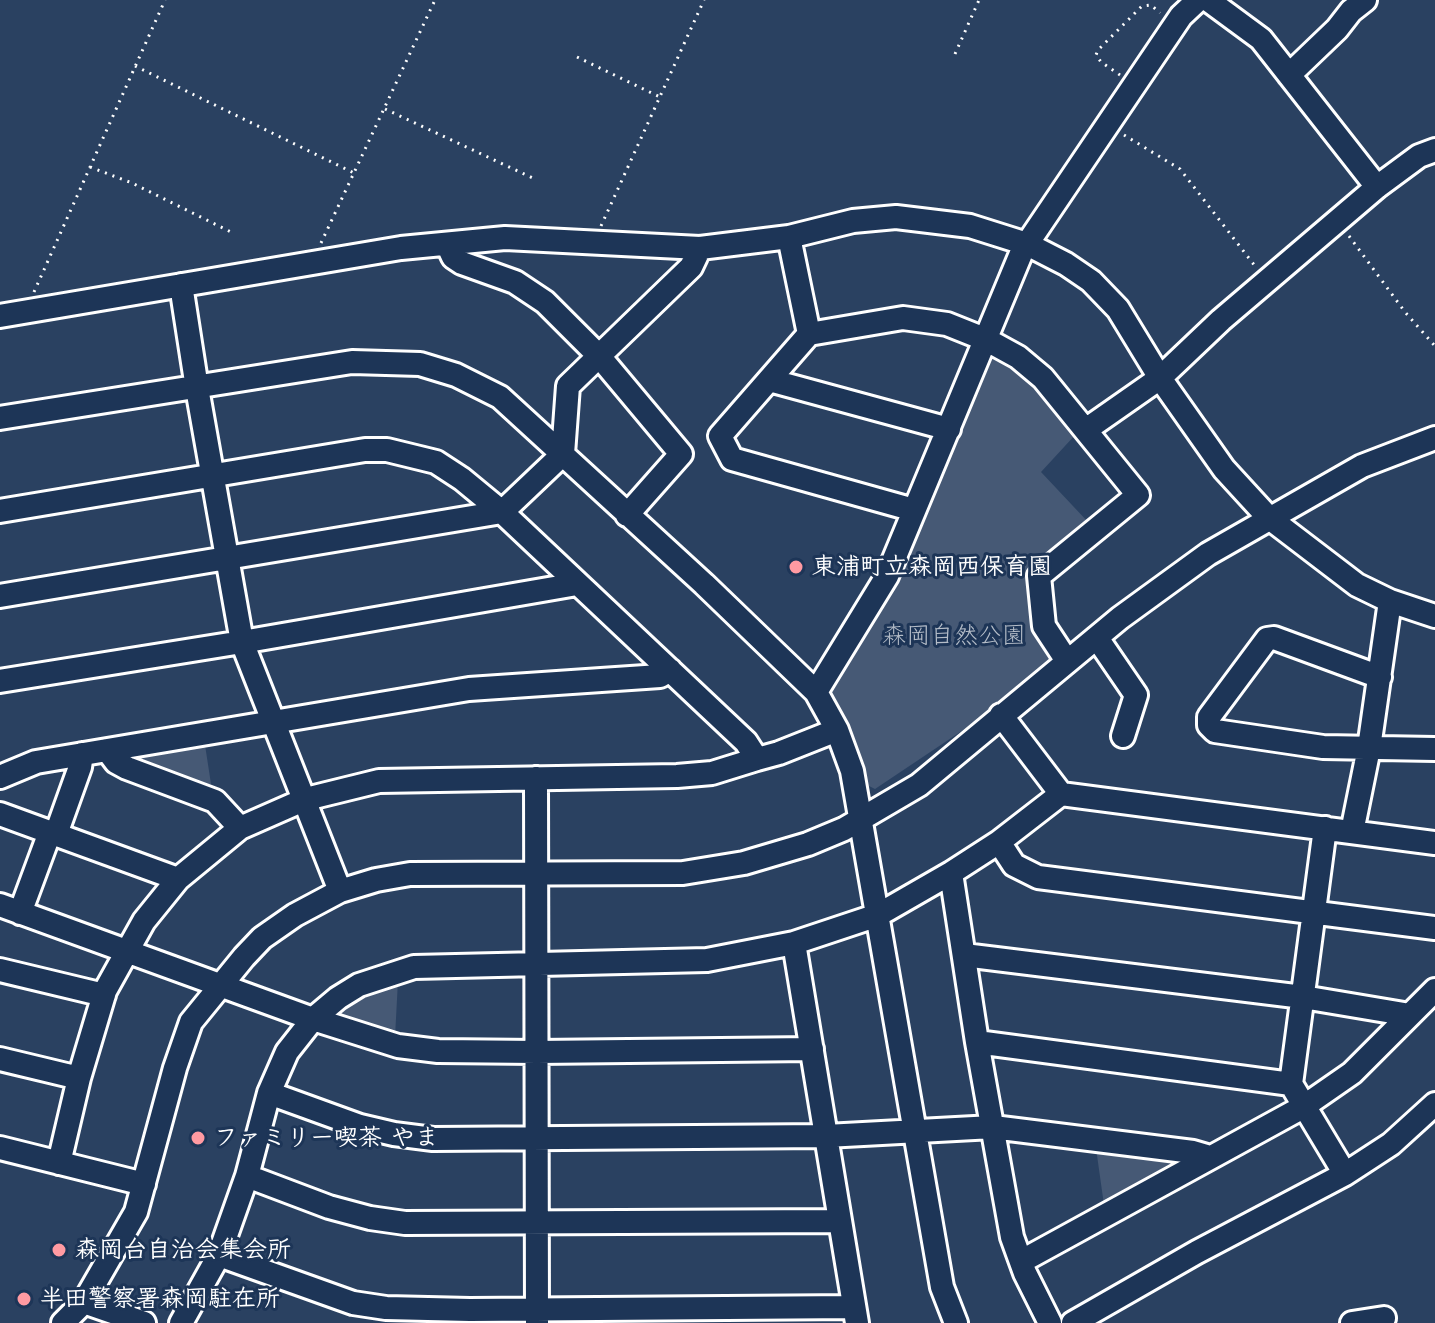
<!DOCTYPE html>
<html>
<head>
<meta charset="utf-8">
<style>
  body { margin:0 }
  canvas { display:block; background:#2a4161 }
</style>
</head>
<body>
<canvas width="1435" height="1323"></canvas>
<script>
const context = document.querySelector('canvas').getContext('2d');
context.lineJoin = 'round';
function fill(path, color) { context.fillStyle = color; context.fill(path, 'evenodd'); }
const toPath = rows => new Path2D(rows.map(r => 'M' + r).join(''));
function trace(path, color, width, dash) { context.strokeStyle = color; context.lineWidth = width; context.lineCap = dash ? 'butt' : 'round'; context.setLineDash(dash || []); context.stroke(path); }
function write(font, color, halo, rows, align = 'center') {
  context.font = font + ' Mali,"Klee One",sans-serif'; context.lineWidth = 6; context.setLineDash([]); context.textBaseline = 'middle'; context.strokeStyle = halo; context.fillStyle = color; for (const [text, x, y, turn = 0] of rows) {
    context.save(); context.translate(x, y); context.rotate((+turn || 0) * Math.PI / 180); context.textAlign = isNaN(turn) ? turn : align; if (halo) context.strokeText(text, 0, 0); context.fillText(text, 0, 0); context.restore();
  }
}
const green = toPath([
  [997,353,1042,389,1076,434,1041,472,1088,522,1031,572,1053,650,1049,661,993,710,875,789,865,784,857,748,826,689,991,355],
  [205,745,211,784,198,787,146,768,140,759,144,750],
  [398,980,395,1037,339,1019,340,1010,360,993],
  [1096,1148,1186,1161,1104,1205]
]);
const path = toPath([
  [955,54,979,0],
  [577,57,660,97],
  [135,66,354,173],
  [1120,75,1101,62,1096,55,1098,50,1142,6,1151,5,1160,13],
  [385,109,537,180],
  [1124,135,1180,169,1255,266],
  [90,167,132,183,235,234],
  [601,226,704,0],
  [1349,236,1405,312,1435,346],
  [321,243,435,0],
  [34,292,165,0]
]);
const minor = toPath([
  [1208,0,1261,39,1377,187],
  [1289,75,1337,29,1351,11,1365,0],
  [789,237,809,334],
  [447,244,453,257,462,263,515,282,545,302,599,356,681,454,627,515],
  [1027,244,1181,16,1198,0],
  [181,285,197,388,242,642,340,891],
  [0,316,401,248,505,238,700,248,789,237,853,221,896,217,970,226,1027,244,1066,264,1091,281,1118,309,1160,378,1224,469,1268,517,1357,585,1390,601,1435,616],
  [769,380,949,429],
  [0,418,352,362,420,364,456,375,500,397,704,584,816,692,837,730,852,771,942,1287,956,1323],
  [1087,429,1160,378,1221,320,1377,187,1419,156,1435,150],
  [914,510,732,459,720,436,809,334,903,318,947,324,987,340,1018,357,1043,378,1138,495,1039,576,1044,626,1067,661],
  [0,511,365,450,387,450,436,462,462,479,502,512,746,742,757,759,779,753,837,730],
  [0,596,502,512,563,454,568,386,691,267,700,248],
  [1097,638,1136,695,1123,736],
  [1380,677,1274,638,1267,639,1209,717,1209,725,1215,731,1323,747,1435,749],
  [0,681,242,642,577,584],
  [816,692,887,576,1025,244],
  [1001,715,1061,794],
  [107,750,116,762,127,768,215,801,240,828],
  [0,777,36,762,469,689,660,676,670,670],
  [536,778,537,1322],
  [0,814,178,879,144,921,105,991,79,1078,59,1163],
  [1352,832,1369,748,1390,601],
  [56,834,80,767,82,754],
  [999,842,1014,865,1038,877,1435,928],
  [951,873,977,1042,1012,1237,1025,1273,1050,1323],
  [178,879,240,828,306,799,379,781,677,776,712,773,757,759],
  [0,905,313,1019,398,1046,438,1051,537,1052,812,1049],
  [20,913,50,832],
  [964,955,1303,997,1410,1015],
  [0,970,104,995],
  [977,1042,1291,1084,1345,1174],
  [0,1059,79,1078],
  [1291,1084,1325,828],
  [269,1093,360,1126,394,1134,433,1139,826,1136,993,1127,1193,1152,1210,1157],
  [0,1148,144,1184],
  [247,1176,269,1093,287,1052,313,1019,338,998,359,985,414,967,707,960,794,943],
  [219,1255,353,1303,386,1308,470,1310,854,1307],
  [1022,1261,1303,1107,1352,1073,1435,990],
  [84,1302,144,1323],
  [63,1323,84,1302,136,1212,175,1068,191,1022,244,957,262,938,295,915,340,891,376,880,410,874,683,873,744,863,808,844,844,829,919,785,1120,618,1208,554,1362,466,1435,438],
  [181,1323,219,1255,247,1176,329,1207,370,1218,405,1223,839,1221],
  [857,1323,794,943,878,915,951,873,999,842,1061,794,1435,843],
  [1073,1323,1197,1252,1345,1174,1391,1144,1435,1104],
  [1352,1323,1384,1318]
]);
const markers = [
  [796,567,8,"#ff9aa2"],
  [198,1138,8,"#ff9aa2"],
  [59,1250,8,"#ff9aa2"],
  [24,1299,8,"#ff9aa2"]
];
const poiNames = [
  ["東浦町立森岡西保育園",812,567],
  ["ファミリー喫茶 やま",214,1138],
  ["森岡台自治会集会所",75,1250],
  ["半田警察署森岡駐在所",40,1299]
];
const parkNames = [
  ["森岡自然公園",954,636]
];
fill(green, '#465975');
trace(minor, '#fff', 28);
trace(path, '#fff', 3, [2, 6]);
trace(minor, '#1d3557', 22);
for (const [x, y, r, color] of markers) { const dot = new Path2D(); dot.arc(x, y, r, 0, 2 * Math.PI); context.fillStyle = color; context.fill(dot); trace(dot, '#1d3557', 3); }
write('bold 24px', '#fff', '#1d3557', poiNames, 'left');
write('24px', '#b5bdc8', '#1d3557', parkNames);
</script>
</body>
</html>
